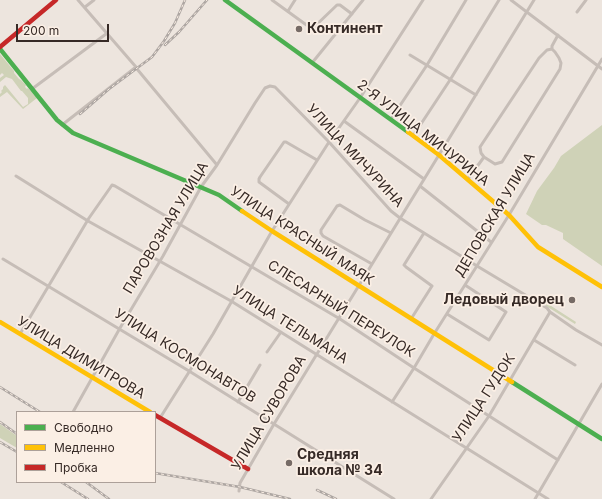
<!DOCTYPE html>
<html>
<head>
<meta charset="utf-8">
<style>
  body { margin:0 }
  #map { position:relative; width:602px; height:499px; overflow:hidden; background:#ede5de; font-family:Inter,sans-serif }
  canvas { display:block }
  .legend { position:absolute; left:16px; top:411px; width:140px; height:72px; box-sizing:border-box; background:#fbefe5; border:1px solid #aca099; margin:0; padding:5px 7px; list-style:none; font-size:12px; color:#362a26 }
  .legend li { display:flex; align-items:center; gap:8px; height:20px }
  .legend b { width:20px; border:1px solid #aca099 }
  .scale { position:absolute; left:16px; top:24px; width:93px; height:18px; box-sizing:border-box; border:2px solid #362a26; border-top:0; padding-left:5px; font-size:12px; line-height:14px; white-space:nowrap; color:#362a26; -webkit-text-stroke:3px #fbefe5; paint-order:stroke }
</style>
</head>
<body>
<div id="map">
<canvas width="602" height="499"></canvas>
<ul class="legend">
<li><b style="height:5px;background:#4caf50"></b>Свободно</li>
<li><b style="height:5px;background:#ffc107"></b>Медленно</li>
<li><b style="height:5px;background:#c62828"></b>Пробка</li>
</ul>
<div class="scale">200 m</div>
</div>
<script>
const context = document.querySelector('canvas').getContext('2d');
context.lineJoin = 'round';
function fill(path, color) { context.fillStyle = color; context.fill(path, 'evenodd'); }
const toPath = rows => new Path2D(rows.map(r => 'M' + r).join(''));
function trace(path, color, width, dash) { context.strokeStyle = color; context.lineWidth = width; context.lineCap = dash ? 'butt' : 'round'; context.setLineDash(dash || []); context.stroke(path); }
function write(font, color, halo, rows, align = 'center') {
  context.font = font + ' Inter,sans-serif'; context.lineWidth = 3.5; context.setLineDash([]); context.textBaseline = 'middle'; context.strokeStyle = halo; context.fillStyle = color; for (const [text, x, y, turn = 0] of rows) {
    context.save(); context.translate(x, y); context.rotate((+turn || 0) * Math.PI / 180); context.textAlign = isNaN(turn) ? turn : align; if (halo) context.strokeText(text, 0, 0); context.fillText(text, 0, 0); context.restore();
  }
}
const green = toPath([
  [0,54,14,71,14,73,19,79,21,80,26,85,25,87,27,89,28,88,37,98,23,109,7,92,0,97,0,94,2,92,1,91,3,89,3,87,5,85,23,107,28,104,28,98,22,91,21,91,12,79,6,77,0,82,0,78,4,75,2,73,0,75],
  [602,125,602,266,563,239,563,233,546,225,542,225,526,214,537,191,554,168,561,156],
  [541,295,546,298,545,302,576,322,575,324,538,301],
  [0,424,17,436,17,448,0,438]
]);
const street = toPath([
  [272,0,312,29,337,5,340,5,352,14],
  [511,0,602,69],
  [85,7,94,0],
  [288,11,295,0],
  [577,12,586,0],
  [410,55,476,95],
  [312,63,363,0],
  [137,69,217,165],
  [32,89,106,34],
  [391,119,427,65,466,0],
  [344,121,424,179],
  [62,125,136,67,78,0],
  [413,136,450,80,499,0],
  [484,157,495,164,502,162,560,69,561,63,559,58,555,52,552,49],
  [16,176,88,221,231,301,548,499],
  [468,179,484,157,481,153,480,147,539,58,547,50,552,49,552,46,558,35],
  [420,186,491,242],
  [289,204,259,182,259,179,260,177,284,142,286,142,317,160],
  [3,259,189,371,394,499],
  [372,264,323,236,321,233,321,230,337,206,340,205,365,220,391,233],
  [550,312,576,330,602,345],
  [447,314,489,340,506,312,465,285],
  [411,319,432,286,406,267,404,265,424,233],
  [20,334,89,218,110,188,112,185,115,186,340,319,414,368,558,460],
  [534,340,575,365],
  [267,352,281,332],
  [238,402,260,365],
  [392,402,414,368,434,334,509,215,602,59],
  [73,412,120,328,163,256,201,187,217,165,255,103,265,88,270,86,275,87,329,142,391,211,400,218,477,266,547,308,550,312,489,416,431,499],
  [160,418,213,334,272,231,329,142,360,98,423,0],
  [239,491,240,483,274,424,534,0],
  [535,499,602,384]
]);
const fast = toPath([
  [225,0,408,132],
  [0,49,57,120,73,133,219,195,242,211],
  [512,382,602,439]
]);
const slow = toPath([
  [408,132,439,155,509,215,538,247,602,287],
  [242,211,272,231,512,382],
  [0,322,150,412]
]);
const jam = toPath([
  [0,47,56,0],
  [155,415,248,469]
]);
const rail = toPath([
  [165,45,179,32,207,0],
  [80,114,109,89,152,57,164,41,175,23,185,0],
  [0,387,40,412],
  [0,422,17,434],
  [0,442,17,452],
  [155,473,240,487,290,499],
  [61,482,88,499],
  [86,482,109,499],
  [317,490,336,499]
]);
const markers = [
  [299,29,4,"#766b66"],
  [572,300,4,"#766b66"],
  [289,463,4,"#766b66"]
];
const poiNames = [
  ["Континент",307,29],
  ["Ледовый дворец",564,300,"right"],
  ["Средняя",297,455],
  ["школа № 34",297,471]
];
const streetNames = [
  ["2-Я УЛИЦА МИЧУРИНА",423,133,38],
  ["УЛИЦА МИЧУРИНА",355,156,47],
  ["ДЕПОВСКАЯ УЛИЦА",495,215,-59],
  ["ПАРОВОЗНАЯ УЛИЦА",166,228,-59],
  ["УЛИЦА КРАСНЫЙ МАЯК",302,236,33],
  ["СЛЕСАРНЫЙ ПЕРЕУЛОК",341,309,32],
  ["УЛИЦА ТЕЛЬМАНА",290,325,32],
  ["УЛИЦА КОСМОНАВТОВ",185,356,32],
  ["УЛИЦА ДИМИТРОВА",81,358,31],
  ["УЛИЦА ГУДОК",484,398,-57],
  ["УЛИЦА СУВОРОВА",269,413,-59]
];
fill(green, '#cfd2b7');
trace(street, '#c6bdb7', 3);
trace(fast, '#4caf50', 4.5);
trace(slow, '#ffc107', 4.5);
trace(jam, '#c62828', 4.5);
trace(rail, '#ada6a2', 2.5);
trace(rail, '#fbefe5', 1, [3]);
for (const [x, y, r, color] of markers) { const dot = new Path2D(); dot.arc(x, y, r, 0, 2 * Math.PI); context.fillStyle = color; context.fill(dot); trace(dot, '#fbefe5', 1.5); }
write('bold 14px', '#362a26', '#fbefe5', poiNames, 'left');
write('14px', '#362a26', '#fbefe5', streetNames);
</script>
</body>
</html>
